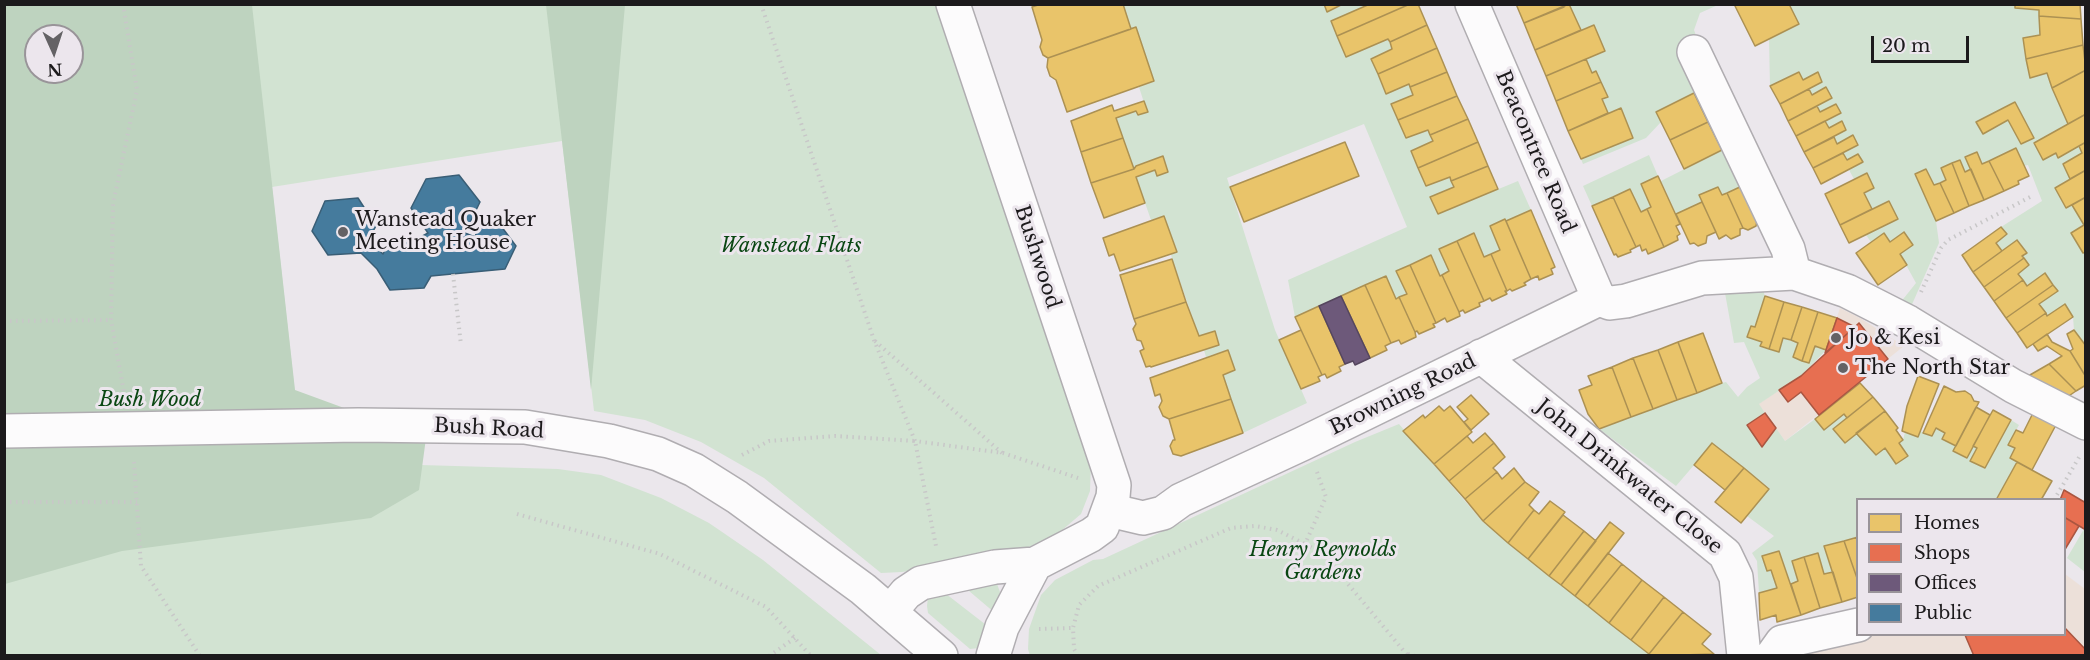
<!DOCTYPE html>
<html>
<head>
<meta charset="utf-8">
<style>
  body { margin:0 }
  #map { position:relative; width:2090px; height:660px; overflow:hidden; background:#ebe7ec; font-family:"Libre Baskerville",serif }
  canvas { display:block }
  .frame { position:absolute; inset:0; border:6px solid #1c1a1c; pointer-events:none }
  .legend { position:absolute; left:1856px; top:498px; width:210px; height:138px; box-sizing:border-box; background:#ece6ed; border:2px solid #999499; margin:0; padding:8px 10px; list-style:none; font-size:18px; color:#1c1a1c }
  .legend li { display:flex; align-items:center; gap:12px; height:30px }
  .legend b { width:30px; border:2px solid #999499 }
  .north { position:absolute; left:24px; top:24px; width:60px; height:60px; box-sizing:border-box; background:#ece6ed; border:2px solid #999499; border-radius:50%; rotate:177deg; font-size:16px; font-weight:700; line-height:24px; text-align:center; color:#1c1a1c }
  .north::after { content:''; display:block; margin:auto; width:21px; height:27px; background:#646265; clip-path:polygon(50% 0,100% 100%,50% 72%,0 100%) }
  .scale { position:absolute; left:1871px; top:36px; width:98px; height:27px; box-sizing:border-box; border:3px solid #1c1a1c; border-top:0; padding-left:8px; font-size:18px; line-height:21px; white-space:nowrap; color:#1c1a1c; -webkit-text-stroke:4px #ece6ed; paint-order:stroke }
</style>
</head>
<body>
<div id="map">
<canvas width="2090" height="660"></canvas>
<div class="frame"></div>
<ul class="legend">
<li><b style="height:16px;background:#e9c46a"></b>Homes</li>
<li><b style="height:16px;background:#e76f51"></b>Shops</li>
<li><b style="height:16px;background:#6d597a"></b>Offices</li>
<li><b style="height:16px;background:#457b9d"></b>Public</li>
</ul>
<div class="north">N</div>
<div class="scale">20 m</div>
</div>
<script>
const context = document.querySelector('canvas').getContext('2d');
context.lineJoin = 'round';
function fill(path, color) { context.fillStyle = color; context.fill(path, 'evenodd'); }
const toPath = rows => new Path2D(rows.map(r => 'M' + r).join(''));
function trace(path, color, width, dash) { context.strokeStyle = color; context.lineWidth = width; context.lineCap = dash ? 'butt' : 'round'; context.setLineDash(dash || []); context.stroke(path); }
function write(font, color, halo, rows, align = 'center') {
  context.font = font + ' "Libre Baskerville",serif'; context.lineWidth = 6; context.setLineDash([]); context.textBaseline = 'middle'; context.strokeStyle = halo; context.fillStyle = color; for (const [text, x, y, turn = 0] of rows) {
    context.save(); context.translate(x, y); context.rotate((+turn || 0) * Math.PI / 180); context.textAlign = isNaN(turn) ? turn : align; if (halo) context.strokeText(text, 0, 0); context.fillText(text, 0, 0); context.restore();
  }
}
const commercial = toPath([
  [1840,308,1860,318,1904,346,1785,441,1758,404,1801,376,1825,353],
  [2065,574,2085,589,2085,655,1785,655,1858,634,2064,634]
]);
const green = toPath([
  [1324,4,1327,12,1343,5,1370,5,1337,36,1346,57,1388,39,1392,49,1372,59,1386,94,1409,84,1410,87,1413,95,1392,105,1406,138,1428,130,1433,141,1411,151,1426,186,1450,177,1454,187,1430,197,1438,214,1518,181,1531,210,1506,221,1500,250,1484,257,1474,234,1449,271,1442,275,1410,265,1397,271,1407,294,1396,299,1337,298,1295,317,1288,280,1407,227,1364,124,1227,178,1275,330,1307,403,1243,433,1223,375,1227,350,1206,357,1204,350,1219,345,1215,331,1199,336,1172,259,1171,254,1177,251,1164,216,1151,220,1136,177,1155,170,1168,172,1163,156,1136,166,1134,169,1116,118,1136,111,1147,112,1139,87,1154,81,1136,28,1131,29,1123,5],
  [2015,4,2015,8,2039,10,2040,35,2023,38,2030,78,2047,73,2052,88,2068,124,2034,143,2043,160,2056,153,2058,157,2079,146,2082,153,2063,164,2070,179,2055,188,2066,208,2072,205,2084,225,2085,346,2074,330,2073,317,2065,305,2047,316,2039,304,2058,291,2045,273,2027,286,2018,274,2029,265,2022,256,2027,253,2018,240,2002,251,1996,243,2007,234,2001,227,2042,201,2028,165,2024,166,2015,149,1982,164,1977,152,1966,156,1971,169,1965,172,1959,160,1952,163,1941,168,1946,180,1934,185,1926,169,1915,174,1936,221,1939,243,1910,309,1900,303,1916,283,1900,254,1913,244,1904,232,1890,242,1884,233,1871,242,1866,235,1897,219,1889,202,1872,209,1864,193,1874,188,1867,174,1854,179,1849,170,1863,162,1858,154,1847,160,1843,153,1858,144,1853,135,1837,144,1834,137,1846,130,1842,122,1829,128,1825,121,1840,113,1836,104,1820,112,1817,106,1826,87,1812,95,1809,89,1822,82,1818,72,1803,80,1798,72,1770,86,1769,39,1799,24,1789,5],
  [2015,102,2033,138,2021,144,2008,120,1983,134,1976,122],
  [4,5,938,5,1091,463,1090,491,1081,514,1054,537,1018,551,987,559,902,572,881,573,764,478,701,442,645,420,594,411,562,141,272,187,296,402,5,406],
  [36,36,72,36,72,72,36,72],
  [1569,5,1718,5,1700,13,1694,30,1701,49,1700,90,1659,118,1661,122,1646,138,1583,164,1581,159,1633,138,1621,108,1608,113,1602,99,1607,96,1596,71,1592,73,1586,59,1605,51,1594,25,1581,30],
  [1732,145,1742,186,1722,195,1718,187,1699,195,1702,202,1676,214,1661,181],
  [1649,155,1658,176,1641,184,1651,207,1641,212,1630,190,1592,206,1583,186],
  [1763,290,1765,296,1755,327,1751,326,1748,337,1762,342,1761,347,1778,352,1783,338,1798,343,1793,357,1809,363,1815,346,1826,350,1801,376,1759,404,1765,413,1748,425,1762,447,1776,428,1785,441,1815,419,1825,429,1844,414,1847,418,1833,429,1845,442,1856,433,1876,454,1885,448,1896,464,1908,456,1899,443,1903,440,1905,432,1918,437,1920,431,1932,436,1936,428,1945,433,1956,446,1954,451,1966,458,1973,446,1977,448,1970,461,1984,468,2011,420,2019,425,2008,445,2015,448,2017,462,1996,499,1858,500,1857,537,1825,546,1833,572,1824,574,1804,557,1792,561,1798,581,1791,584,1779,551,1762,556,1767,571,1771,570,1777,588,1759,593,1757,561,1752,553,1774,536,1747,516,1769,488,1713,443,1676,486,1599,429,1722,383,1726,382,1738,397,1747,387,1760,378,1744,342,1734,343,1725,293],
  [1399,424,1483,522,1650,655,1030,656,1028,649,1029,629,1041,595,1055,580,1093,560,1103,559,1355,442],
  [352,463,558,469,601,475,661,498,709,523,763,560,881,655,5,655,4,466],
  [2084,529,2085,530,2085,572,2067,558],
  [989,581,997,584,1000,592,995,613,962,585],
  [941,590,990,628,979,648,970,649,928,613,927,606,928,597]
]);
const forest = toPath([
  [5,5,252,5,295,390,426,438,419,490,371,518,122,551,5,584],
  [36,36,72,36,72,72,36,72],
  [546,5,625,5,591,390,562,141]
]);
const homes = toPath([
  [1041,4,1123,4,1131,29,1048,58,1043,55,1040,47,1042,40,1032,7,1041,4],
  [1324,4,1343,4,1327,12,1324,4],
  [1370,4,1410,4,1337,36,1331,21,1370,4],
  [1410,4,1418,4,1427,25,1390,42,1388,39,1346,57,1337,36,1410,4],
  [1516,4,1563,4,1564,7,1524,23,1516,4],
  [1569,4,1581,30,1535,50,1524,23,1569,4],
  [1738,4,1789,4,1799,24,1755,46,1735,6,1738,4],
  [2015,4,2080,4,2081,19,2039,16,2039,10,2015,8,2015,4],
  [2039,16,2081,19,2083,45,2026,59,2023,38,2040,35,2039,16],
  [1427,25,1437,48,1378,74,1371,59,1392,49,1390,42,1427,25],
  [1594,25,1605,51,1546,76,1535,50,1594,25],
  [1136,27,1154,81,1067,112,1056,80,1050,76,1047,67,1048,58,1136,27],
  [2083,45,2086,70,2052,88,2047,73,2030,78,2026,59,2083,45],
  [1437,48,1447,72,1410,87,1409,84,1386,94,1378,74,1437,48],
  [1586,59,1592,73,1596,71,1601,82,1556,101,1546,76,1586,59],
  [2086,70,2086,114,2068,124,2052,88,2086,70],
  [1447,72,1457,96,1398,120,1391,104,1413,95,1410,87,1447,72],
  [1799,72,1803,80,1818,72,1822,82,1780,104,1770,86,1799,72],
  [1601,82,1608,97,1602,99,1608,113,1568,131,1556,101,1601,82],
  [1826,87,1832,98,1788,121,1780,104,1809,89,1812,95,1826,87],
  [1694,93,1708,122,1670,140,1656,112,1694,93],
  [1457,96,1468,119,1430,135,1428,130,1406,138,1398,120,1457,96],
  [1144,101,1148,112,1138,115,1136,111,1116,118,1123,138,1081,152,1071,121,1112,105,1114,111,1144,101],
  [2015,102,2034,138,2021,144,2008,120,1983,134,1976,122,2015,102],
  [1836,104,1841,113,1796,136,1788,121,1817,106,1820,112,1836,104],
  [1621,108,1633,138,1581,159,1568,131,1621,108],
  [2086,114,2086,142,2058,158,2056,153,2043,160,2034,143,2086,114],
  [1468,119,1478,142,1418,168,1411,151,1433,141,1430,135,1468,119],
  [1825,121,1829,128,1842,121,1846,130,1804,152,1796,136,1825,121],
  [1708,122,1722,150,1684,169,1670,140,1708,122],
  [1853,135,1858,145,1813,168,1804,152,1834,137,1837,144,1853,135],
  [1123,138,1134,169,1091,183,1081,152,1123,138],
  [1345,142,1359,176,1244,222,1230,187,1345,142],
  [1478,142,1488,166,1451,181,1450,177,1426,186,1418,168,1478,142],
  [2086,142,2086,170,2070,179,2063,164,2082,153,2079,146,2086,142],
  [2016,148,2029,176,2018,181,2019,184,2004,191,1989,161,2016,148],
  [1977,152,1982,164,1989,161,2004,191,1984,200,1965,157,1977,152],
  [1843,153,1847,160,1858,154,1863,162,1821,184,1813,168,1843,153],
  [1163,156,1168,172,1157,176,1155,170,1136,177,1145,203,1104,218,1091,183,1134,169,1136,166,1163,156],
  [1960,160,1965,172,1971,169,1984,200,1969,206,1952,163,1960,160],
  [1952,163,1969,206,1954,213,1940,183,1946,180,1941,168,1952,163],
  [1488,166,1498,189,1438,214,1430,197,1454,187,1451,181,1488,166],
  [1926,169,1934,185,1940,183,1954,213,1936,221,1915,174,1926,169],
  [2086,170,2086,197,2066,208,2055,188,2086,170],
  [1867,173,1874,188,1864,193,1872,209,1840,225,1825,194,1867,173],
  [1658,176,1680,224,1676,226,1680,234,1677,236,1678,240,1664,247,1647,209,1651,207,1641,184,1658,176],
  [1742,186,1757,221,1756,226,1748,230,1743,228,1727,193,1742,186],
  [1718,187,1722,195,1727,193,1743,228,1740,229,1740,235,1731,239,1726,235,1719,239,1699,195,1718,187],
  [1630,189,1641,212,1647,209,1664,247,1648,254,1646,249,1642,251,1640,245,1636,247,1613,197,1630,189],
  [1613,197,1636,247,1630,250,1631,252,1618,257,1616,254,1614,255,1592,206,1613,197],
  [2086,197,2086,225,2084,225,2072,205,2086,197],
  [1889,201,1898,219,1849,243,1840,225,1889,201],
  [1702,202,1716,232,1707,236,1706,243,1698,246,1694,243,1690,244,1676,214,1702,202],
  [1531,210,1555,267,1551,269,1553,274,1539,280,1538,276,1531,279,1506,221,1531,210],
  [1164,216,1177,252,1120,271,1114,254,1109,256,1103,238,1164,216],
  [1505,219,1531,279,1524,283,1526,285,1512,291,1510,289,1507,291,1491,254,1500,250,1490,226,1505,219],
  [2084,225,2086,225,2086,252,2083,253,2071,233,2084,225],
  [2001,227,2007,234,1996,243,2002,251,1973,272,1962,255,2001,227],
  [1904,232,1913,245,1900,254,1907,265,1878,285,1856,253,1884,233,1890,242,1904,232],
  [1474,233,1484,257,1491,254,1507,291,1505,291,1507,294,1492,301,1490,298,1484,301,1457,241,1474,233],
  [2017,240,2027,253,2022,256,2024,258,1984,287,1973,272,2017,240],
  [1457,241,1484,301,1479,303,1480,306,1465,313,1463,310,1459,312,1442,275,1449,271,1439,249,1457,241],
  [1431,255,1440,276,1442,275,1459,312,1460,316,1447,322,1445,318,1436,323,1410,265,1431,255],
  [2024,258,2029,265,2018,274,2023,280,1994,301,1984,287,2024,258],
  [1172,259,1186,302,1134,319,1120,275,1172,259],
  [1410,265,1436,323,1433,324,1435,327,1419,334,1417,331,1415,332,1399,297,1407,294,1396,271,1410,265],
  [2045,273,2053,285,2006,318,1994,301,2023,280,2027,286,2045,273],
  [1386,276,1396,299,1399,297,1415,332,1416,337,1401,344,1399,340,1391,343,1365,285,1386,276],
  [1365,285,1391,343,1385,346,1387,350,1370,358,1341,296,1365,285],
  [2053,285,2058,291,2039,304,2046,313,2017,333,2006,318,2053,285],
  [1765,296,1784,302,1769,349,1760,346,1762,342,1747,337,1751,326,1755,327,1765,296],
  [1186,302,1199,336,1215,331,1219,345,1151,367,1150,366,1146,367,1140,351,1144,349,1141,341,1137,340,1133,329,1136,324,1134,319,1186,302],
  [1784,302,1802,307,1791,340,1783,338,1779,352,1769,349,1784,302],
  [2065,304,2073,317,2027,348,2017,333,2046,313,2047,316,2065,304],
  [1319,306,1345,364,1339,367,1341,371,1327,378,1325,374,1322,375,1295,317,1319,306],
  [1802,307,1818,312,1802,361,1793,357,1798,343,1791,340,1802,307],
  [1818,312,1837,318,1826,350,1815,346,1809,363,1802,361,1818,312],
  [1301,330,1322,375,1318,377,1320,381,1301,389,1279,340,1301,330],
  [2074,330,2086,346,2086,377,2070,351,2073,349,2067,334,2074,330],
  [1703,333,1722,383,1697,393,1678,342,1703,333],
  [2047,334,2052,342,2070,351,2086,377,2086,385,2076,391,2049,364,2062,356,2047,346,2038,351,2033,344,2047,334],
  [1678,342,1697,393,1677,400,1658,350,1678,342],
  [1228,350,1235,370,1223,375,1231,399,1169,419,1163,416,1159,407,1162,401,1160,394,1155,396,1150,378,1228,350],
  [1658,350,1677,400,1653,409,1633,358,1658,350],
  [1633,358,1653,409,1631,417,1612,367,1633,358],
  [2049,364,2076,391,2060,402,2023,379,2049,364],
  [1612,367,1631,417,1599,429,1588,414,1579,390,1592,385,1588,376,1612,367],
  [1918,376,1939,384,1918,437,1902,431,1907,406,1918,376],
  [1860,383,1873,397,1847,418,1844,414,1824,430,1815,419,1860,383],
  [1944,386,1956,392,1965,391,1971,395,1974,401,1979,402,1956,446,1942,439,1945,433,1936,428,1932,436,1923,433,1944,386],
  [1471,395,1489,414,1471,430,1464,422,1468,419,1457,407,1471,395],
  [1873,397,1885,411,1845,443,1833,429,1873,397],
  [1231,399,1243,433,1181,456,1173,454,1170,446,1173,440,1175,440,1169,419,1231,399],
  [1439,406,1444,411,1450,406,1472,432,1434,464,1403,431,1423,415,1425,418,1439,406],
  [1976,407,1990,415,1967,458,1953,451,1976,407],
  [1993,410,2011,420,1985,468,1970,461,1977,448,1973,446,1993,410],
  [1885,411,1898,428,1896,430,1903,440,1899,443,1908,456,1896,464,1885,448,1876,455,1856,433,1885,411],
  [2034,411,2057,423,2032,470,2010,458,2015,448,2008,445,2016,430,2023,433,2034,411],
  [1485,433,1494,443,1449,481,1434,464,1467,436,1473,443,1485,433],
  [1494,443,1505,457,1493,468,1497,472,1465,499,1449,481,1494,443],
  [1712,443,1744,468,1725,490,1694,465,1712,443],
  [2017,462,2052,481,2041,500,1996,500,2017,462],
  [1514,468,1525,482,1483,521,1465,499,1497,472,1502,479,1514,468],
  [1744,468,1769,489,1741,523,1715,502,1744,468],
  [1525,482,1539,492,1529,505,1534,510,1508,543,1483,521,1525,482],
  [1550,501,1565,512,1528,559,1508,543,1534,510,1539,514,1550,501],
  [1563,515,1584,531,1549,576,1528,559,1563,515],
  [1610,522,1624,533,1575,596,1561,585,1610,522],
  [1584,531,1596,541,1561,585,1549,576,1584,531],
  [1858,537,1858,581,1844,541,1858,537],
  [1844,541,1858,581,1858,597,1842,602,1824,546,1844,541],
  [1779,551,1801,615,1777,622,1776,615,1760,620,1759,593,1777,588,1771,570,1767,571,1762,556,1779,551],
  [1608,553,1622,564,1588,606,1575,596,1608,553],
  [1818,553,1824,574,1833,572,1842,602,1820,608,1804,557,1818,553],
  [1804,557,1820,608,1801,615,1791,584,1798,581,1792,561,1804,557],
  [1622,564,1642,580,1609,623,1588,606,1622,564],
  [1642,580,1664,597,1631,640,1609,623,1642,580],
  [1664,597,1683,612,1649,654,1631,640,1664,597],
  [1683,612,1711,634,1702,644,1714,654,1650,656,1649,654,1683,612]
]);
const shops = toPath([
  [1837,318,1855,327,1825,353,1826,350,1837,318],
  [1859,323,1888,359,1819,415,1801,392,1788,402,1779,390,1801,376,1859,323],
  [1765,413,1776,428,1762,447,1747,425,1765,413],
  [2064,490,2086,503,2086,530,2064,517,2064,500,2060,500,2064,490],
  [2064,517,2079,526,2064,551,2064,517],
  [2064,627,2086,650,2086,656,1974,656,1965,635,2064,634,2064,627]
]);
const offices = toPath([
  [1341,296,1370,358,1355,365,1353,361,1345,364,1319,306,1341,296]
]);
const public = toPath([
  [459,175,480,202,465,233,475,237,478,228,501,226,516,246,505,269,431,276,424,288,390,290,377,269,361,253,328,255,312,231,325,201,358,198,376,226,368,240,383,254,390,240,419,238,428,233,411,208,426,179,459,175]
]);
const path = toPath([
  [123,4,137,90,113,204,111,320,125,398],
  [761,4,874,340,915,441,1003,453,1078,478],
  [453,274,461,345],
  [1921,292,1941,248,1948,240,2034,195],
  [4,321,111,320],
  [875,341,1002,453],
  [742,455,769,441,835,436,915,441,936,546],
  [134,462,141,566,200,656],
  [1317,472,1326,497,1305,544,1323,554,1408,656],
  [2054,500,2081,454],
  [4,502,137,502],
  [517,514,660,554,766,607,811,656],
  [1039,629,1073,628],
  [1408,654,1415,656],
  [769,656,795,638],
  [1078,656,1074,649,1073,628,1079,605,1098,586,1231,528,1255,526,1277,530,1305,544]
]);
const minor = toPath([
  [1472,4,1599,299],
  [1694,52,1788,249,1794,273],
  [1481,356,1725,554,1736,577,1744,656],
  [1109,510,1143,518,1163,513,1181,500,1302,444,1599,299,1610,303,1626,301,1702,278,1794,273,1847,291,1908,322,2013,386,2086,423],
  [890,612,906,593,921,583,995,567,1035,564,1091,535,1102,527,1113,497,1114,485,953,4],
  [993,656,1002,627,1035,564],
  [1772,656,1782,642,1858,625]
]);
const major = toPath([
  [4,431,358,425,525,427,609,441,658,454,694,470,737,497,863,589,941,656]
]);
const markers = [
  [343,232,6,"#646265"],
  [1836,338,6,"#646265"],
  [1843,368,6,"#646265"]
];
const streetNames = [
  ["Beacontree Road",1535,152,67],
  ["Bushwood",1037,257,72],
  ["Browning Road",1403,395,-26],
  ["Bush Road",489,429,3],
  ["John Drinkwater Close",1629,477,39]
];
const poiNames = [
  ["Wanstead Quaker",355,220],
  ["Meeting House",355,243],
  ["Jo & Kesi",1848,338],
  ["The North Star",1855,368]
];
const parkNames = [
  ["Wanstead Flats",791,246],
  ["Bush Wood",150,400],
  ["Henry Reynolds",1323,550],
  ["Gardens",1323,573]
];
fill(commercial, '#ece0d9');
fill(green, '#d2e3d2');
fill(forest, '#bed3bf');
fill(homes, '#e9c46a');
trace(homes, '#ac9153', 1.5);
fill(shops, '#e76f51');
trace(shops, '#aa5641', 1.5);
fill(offices, '#6d597a');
trace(offices, '#55465e', 1.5);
fill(public, '#457b9d');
trace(public, '#395e76', 1.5);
trace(minor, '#b0adb1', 36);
trace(major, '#b0adb1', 36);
trace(path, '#c8c7c8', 4, [1.5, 4.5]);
trace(minor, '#fcfbfc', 33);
trace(major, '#fcfbfc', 33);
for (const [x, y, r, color] of markers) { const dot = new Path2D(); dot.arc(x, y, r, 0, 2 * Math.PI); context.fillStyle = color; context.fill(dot); trace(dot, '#ece6ed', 2); }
write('20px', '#1c1a1c', '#ece6ed', streetNames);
write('20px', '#1c1a1c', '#ece6ed', poiNames, 'left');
write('italic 20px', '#0a4713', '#ece6ed', parkNames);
</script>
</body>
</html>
